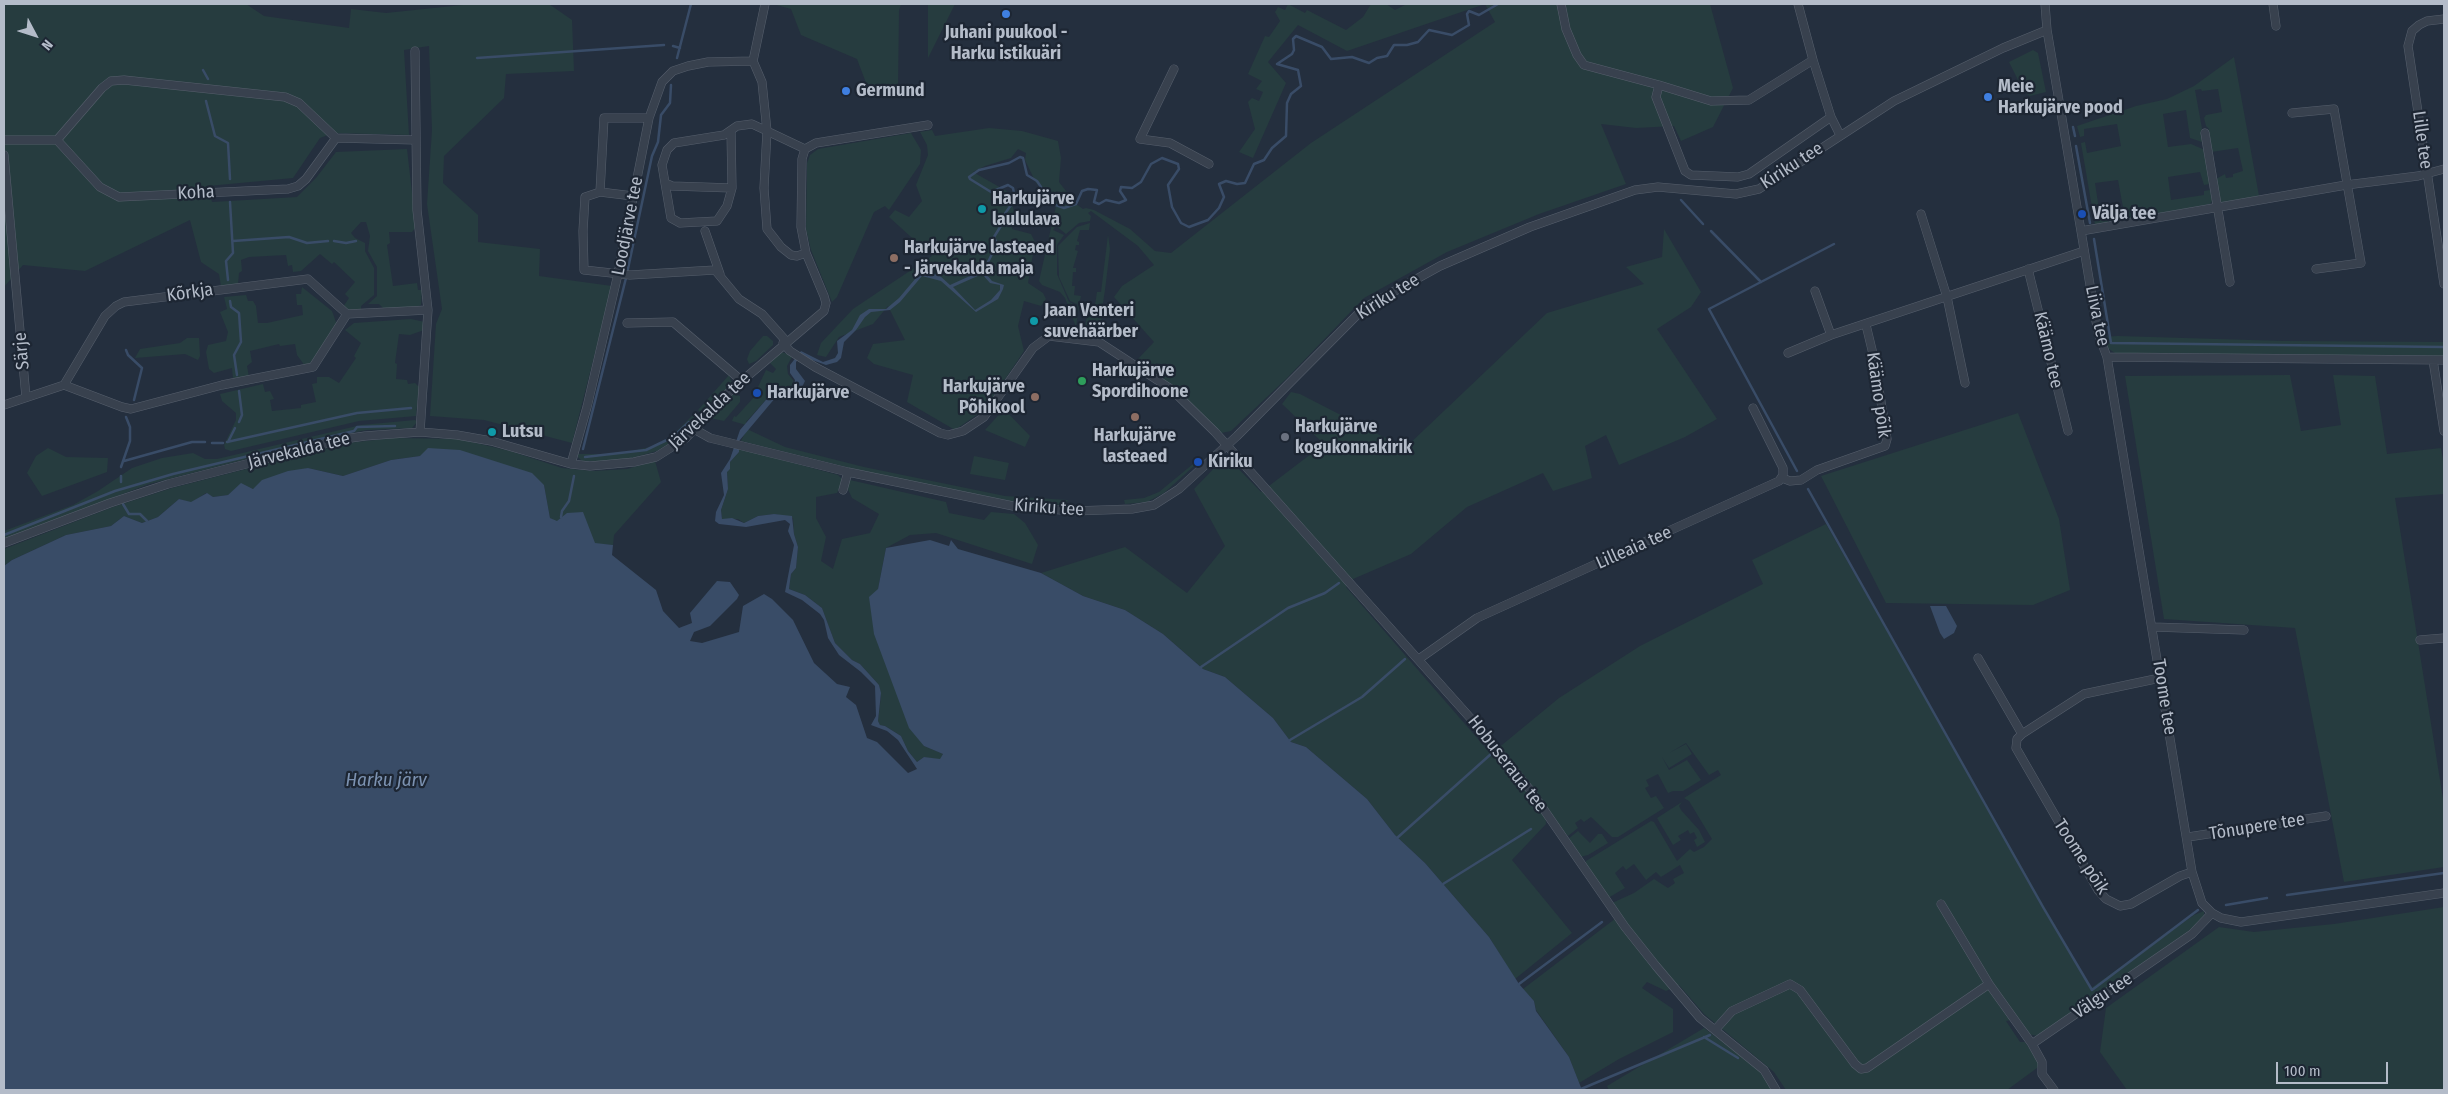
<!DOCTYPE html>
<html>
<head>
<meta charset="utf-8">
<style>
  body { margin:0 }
  #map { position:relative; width:2448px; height:1094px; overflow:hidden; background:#242f3e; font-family:"Fira Sans Condensed",sans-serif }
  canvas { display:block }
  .frame { position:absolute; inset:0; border:5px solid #b4bcc9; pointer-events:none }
  .north { position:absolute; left:10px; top:10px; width:50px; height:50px; -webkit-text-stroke:4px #1d2633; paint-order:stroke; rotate:130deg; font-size:14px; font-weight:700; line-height:20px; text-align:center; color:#b4bcc9 }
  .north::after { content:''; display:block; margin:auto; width:18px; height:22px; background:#b4bcc9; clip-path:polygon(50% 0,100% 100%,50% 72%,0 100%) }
  .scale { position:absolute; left:2276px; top:1062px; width:112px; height:22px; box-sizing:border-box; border:2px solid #b4bcc9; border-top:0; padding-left:6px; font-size:15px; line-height:18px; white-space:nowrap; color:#b4bcc9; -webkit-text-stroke:4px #1d2633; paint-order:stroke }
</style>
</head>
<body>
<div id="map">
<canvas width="2448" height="1094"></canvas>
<div class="frame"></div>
<div class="north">N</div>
<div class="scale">100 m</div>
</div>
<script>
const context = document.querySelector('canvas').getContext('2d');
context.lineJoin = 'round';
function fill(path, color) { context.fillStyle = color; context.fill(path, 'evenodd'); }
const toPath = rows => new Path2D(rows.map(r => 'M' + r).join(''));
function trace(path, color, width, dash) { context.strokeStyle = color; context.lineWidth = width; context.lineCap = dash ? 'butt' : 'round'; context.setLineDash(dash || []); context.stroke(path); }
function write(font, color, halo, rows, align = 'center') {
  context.font = font + ' "Fira Sans Condensed",sans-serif'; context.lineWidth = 4.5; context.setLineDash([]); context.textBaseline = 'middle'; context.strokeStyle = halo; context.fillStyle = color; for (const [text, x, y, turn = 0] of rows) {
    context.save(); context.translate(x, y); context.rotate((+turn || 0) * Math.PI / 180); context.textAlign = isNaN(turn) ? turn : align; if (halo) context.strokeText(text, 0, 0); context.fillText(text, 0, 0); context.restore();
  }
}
const green = toPath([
  [4,4,246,4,264,16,349,28,351,9,386,13,472,4,549,4,572,20,574,71,506,74,504,98,444,156,443,183,478,215,478,242,540,249,539,276,612,286,572,443,484,420,430,416,436,324,442,309,427,204,432,130,429,46,404,50,409,135,333,133,320,138,293,178,208,186,212,202,297,197,316,178,336,152,407,149,416,227,412,232,389,232,390,243,387,245,393,286,417,283,418,290,422,290,421,305,416,307,384,309,379,304,368,304,377,296,377,267,368,251,370,236,366,222,361,222,351,233,355,238,365,243,365,251,374,268,374,295,361,306,361,311,350,311,343,307,349,298,345,294,355,282,334,262,332,264,320,254,301,271,293,272,292,265,288,266,286,255,249,257,241,260,242,271,239,273,238,284,221,286,219,274,201,262,190,220,85,271,23,265,4,287],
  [773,4,901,4,899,11,898,88,868,88,857,59,801,35,791,9],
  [928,4,955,4,928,58],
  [1288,4,1305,13,1307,10,1346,30,1363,17,1371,4,1386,4,1395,10,1407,4,1710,4,1733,88,1713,127,1681,141,1674,126,1636,128,1601,124,1626,184,1539,214,1447,252,1364,298,1286,379,1231,431,1221,433,1189,401,1138,359,1154,342,1114,297,1122,286,1154,265,1138,246,1091,211,1088,213,1091,216,1090,221,1079,223,1066,234,1056,226,1053,230,1064,235,1057,245,1057,274,1069,302,1079,306,1076,327,1065,298,1060,292,1042,285,1039,281,1056,206,1051,197,1036,183,1025,160,1026,153,1018,149,1011,158,985,166,973,172,1010,193,1014,212,1012,229,1031,234,1035,242,1028,283,1043,293,1046,299,1041,306,1024,301,1018,326,1024,351,985,409,955,430,907,402,913,375,874,364,867,358,873,344,905,340,888,306,873,324,839,337,826,357,817,355,821,343,853,309,932,256,889,217,895,210,909,217,922,201,916,185,928,155,927,145,920,132,932,130,935,136,989,128,1022,131,1058,141,1061,158,1059,182,1076,204,1083,209,1086,208,1094,210,1130,229,1155,251,1171,253,1311,143,1495,22,1485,4,1347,51,1298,25,1268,62,1286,83,1253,158,1239,152,1255,129,1248,102,1252,98,1259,101,1263,92,1256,89,1262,81,1248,74,1265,36,1269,37,1280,21,1275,12,1278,7,1285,10],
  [2033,50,2038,53,2046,92,2030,96,2024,92,2009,62],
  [2234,57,2259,196,2223,203,2219,201,2216,179,2225,174,2226,178,2233,177,2233,174,2243,171,2238,148,2211,152,2207,133,2209,129,2206,126,2204,118,2206,115,2222,112,2218,89,2202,91,2201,89,2195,90,2203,134,2202,142,2190,138,2186,110,2163,114,2168,147,2191,144,2205,150,2210,184,2204,185,2200,172,2168,177,2171,200,2204,195,2204,191,2210,190,2213,200,2210,204,2118,221,2115,214,2124,213,2118,180,2095,183,2100,216,2110,215,2111,221,2095,225,2081,143,2085,142,2087,153,2121,146,2117,124,2084,129,2084,136,2080,137,2077,126,2136,106,2167,99,2194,86],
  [911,133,921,150,920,164,889,210,885,206,874,212,837,297,832,302,811,250,806,229,807,163,810,155,818,149],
  [1090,223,1089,230,1080,230,1077,241,1079,242,1079,245,1076,245,1075,250,1078,251,1073,268,1076,268,1076,272,1073,272,1072,286,1075,286,1074,295,1081,296,1079,305,1070,301,1059,277,1058,246,1077,227],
  [1664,229,1701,292,1691,307,1657,329,1717,419,1685,437,1619,465,1606,435,1585,446,1592,478,1553,491,1543,473,1467,507,1411,554,1353,579,1346,587,1491,754,1559,698,1640,646,1763,584,1752,560,1826,524,2091,988,2194,915,2204,911,2204,918,2197,925,2038,1036,2027,1034,2016,1019,2006,1021,2020,1042,2025,1042,2039,1063,2037,1068,2007,1090,1786,1090,1774,1072,1704,1014,1679,985,1666,991,1647,982,1642,988,1673,1009,1673,1032,1619,1059,1579,1083,1569,1057,1536,1010,1534,1001,1523,989,1620,915,1612,903,1634,893,1654,879,1668,888,1675,883,1673,879,1684,873,1680,865,1661,877,1656,872,1646,880,1634,864,1626,870,1623,866,1615,873,1625,888,1608,898,1585,865,1586,861,1651,821,1654,822,1677,861,1690,849,1694,852,1704,847,1712,839,1689,801,1684,798,1721,775,1718,770,1709,775,1686,743,1669,753,1686,744,1692,754,1669,768,1662,757,1669,770,1687,760,1701,780,1683,791,1673,791,1668,793,1658,774,1646,780,1649,786,1645,788,1651,798,1656,796,1664,808,1618,837,1612,837,1591,817,1584,822,1581,819,1575,823,1578,828,1568,836,1545,808,1546,824,1512,860,1572,933,1515,979,1489,937,1425,863,1395,835,1367,799,1306,747,1291,742,1273,718,1225,677,1203,669,1163,634,1125,610,1083,596,1041,573,1125,547,1187,593,1225,546,1194,489,1226,456,1261,492,1324,444,1282,404,1291,392,1300,394,1405,448,1547,313,1644,284,1626,267,1662,257],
  [1108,235,1110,249,1105,290,1103,303,1100,305,1095,305,1097,292,1101,292],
  [302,287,332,311,337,325,312,362,305,366,297,355,295,344,280,346,279,344,250,351,252,362,247,366,249,377,233,379,232,368,214,373,209,369,206,352,208,345,226,341,228,332,220,312,227,309,224,297,246,295,248,301,253,301,256,306,258,323,267,323,303,315,302,305,297,305,296,294,301,294],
  [1088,307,1101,309,1102,331,1085,329],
  [411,319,425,322,424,330,410,335,399,334,395,363,397,364,396,379,407,380,408,384,415,383,419,387,416,416,359,421,231,451,225,449,224,445,236,420,236,413,222,401,220,394,263,384,265,392,270,391,274,399,270,400,272,411,301,408,301,405,316,402,312,384,317,383,317,377,329,377,339,383,356,358,354,356,361,343,345,330,354,323],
  [763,336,767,336,773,341,773,345,756,361,749,364,747,359,750,351],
  [2118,336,2284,341,2444,342,2444,356,2115,353,2106,347,2103,337],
  [187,338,199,338,200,356,198,360,185,354,135,358,140,349,180,343],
  [781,352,793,355,787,366,788,374,793,380,793,385,771,394,746,422,746,425,732,421,734,416,736,417,755,396,757,397,761,392,757,389,766,370,773,373,776,369,770,363],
  [729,375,732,383,702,415,698,410],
  [2290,375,2301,431,2341,425,2333,375,2375,376,2387,454,2441,448,2444,467,2444,494,2395,498,2444,805,2444,867,2344,882,2295,628,2164,619,2125,376],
  [733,394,740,396,740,402,724,421,710,418],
  [1004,409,1030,436,1025,447,985,430],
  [695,413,699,418,686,433,657,451,632,458,609,461,582,461,578,457,578,454,617,454,655,446,675,433],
  [2018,413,2059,519,2070,590,2033,605,1886,603,1821,476],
  [415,420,417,422,412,428,367,430,345,434,149,484,4,539,4,531,73,505,98,491,132,468,162,458,193,453,205,459,217,459,361,425],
  [747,429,785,447,864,467,1005,496,1068,500,1065,506,1016,502,882,476,741,441],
  [393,438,459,439,510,451,562,468,593,471,627,469,655,461,661,482,614,535,613,545,595,544,550,518,544,485,420,456,391,460,343,476,308,468,253,489,241,484,228,495,213,497,206,493,191,503,179,499,158,517,142,523,124,516,111,526,66,535,12,560,4,566,4,549,113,507,172,488,348,443],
  [48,448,66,457,108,458,107,472,42,496,27,473,36,456],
  [738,448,838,475,843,480,837,493,816,497,816,518,826,537,821,561,833,569,842,539,870,533,879,514,852,498,847,487,850,480,946,502,949,513,984,520,991,512,1014,514,1025,523,1038,545,1032,564,936,533,910,535,886,548,878,589,924,746,943,754,940,760,924,757,917,762,908,751,901,736,885,726,880,725,878,721,881,696,879,685,860,664,852,660,835,643,822,608,805,595,789,589,791,574,796,568,798,547,794,534,793,518,774,514,758,516,744,523,738,519,722,519,721,510,728,489,727,472,730,462,739,452],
  [974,456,1009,463,1005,480,970,474],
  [1193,464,1194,466,1164,493,1147,502,1125,504,1124,500,1144,498,1159,492],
  [1682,802,1679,806,1681,810,1699,830,1705,842,1697,847,1694,840,1697,838,1694,832,1690,834,1688,830,1678,836,1681,840,1673,845,1657,818],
  [1578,831,1590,843,1598,834,1602,834,1608,843,1588,855,1580,857,1568,839],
  [2444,907,2444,1090,2127,1090,2100,1052,2106,1008,2219,927,2254,932,2334,924],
  [1704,1028,1761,1071,1772,1090,1609,1090,1607,1086]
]);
const water = toPath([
  [983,270,992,281,1004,285,1003,289,998,299,976,312,941,281,922,276,900,302,890,310,871,312,865,317,856,330,844,342,841,358,837,362,826,365,801,356,796,362,796,369,805,381,802,387,792,395,788,389,776,397,739,441,739,452,730,462,730,469,727,472,728,489,721,510,722,519,732,518,744,523,758,516,774,514,792,516,794,534,798,547,796,568,791,574,789,589,805,595,822,608,835,643,852,660,860,664,879,685,881,693,878,721,880,725,885,726,901,736,908,751,917,762,924,757,940,759,943,754,924,746,909,728,874,634,869,597,878,589,886,548,930,540,949,546,951,540,958,549,1041,573,1083,596,1125,610,1163,634,1203,669,1225,677,1273,718,1291,742,1306,747,1367,799,1395,835,1425,863,1489,937,1519,984,1534,1001,1536,1011,1569,1057,1582,1090,4,1090,4,566,12,560,66,535,111,526,124,516,142,523,158,517,179,499,191,502,207,493,213,497,228,495,241,483,253,489,262,480,288,471,308,468,343,476,391,460,420,456,428,448,460,450,532,473,544,485,550,518,557,521,567,513,583,512,595,543,613,545,612,555,656,590,663,611,679,628,692,623,690,613,717,581,730,582,739,595,737,599,710,626,694,632,690,641,702,643,739,632,743,606,764,594,772,599,793,620,814,663,837,684,850,687,846,697,856,705,867,738,877,742,908,773,917,769,898,740,887,731,871,725,876,716,875,686,861,672,839,655,828,638,824,620,820,614,802,600,785,592,794,545,788,531,790,524,785,520,746,527,719,524,715,521,716,512,724,495,721,473,730,459,740,430,771,394,794,386,795,380,790,373,790,365,801,351,823,362,835,358,838,353,837,341,852,330,860,315,869,309,886,309,899,298,921,272,930,272,940,276,950,285],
  [982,274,990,283,1000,285,1000,290,991,300,975,310,953,287],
  [1930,606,1946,606,1957,626,1954,633,1944,639,1940,633]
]);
const stream = toPath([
  [673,46,680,48],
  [477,58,664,45],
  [677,58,691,4],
  [203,70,208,79],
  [206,101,215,136,228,143,230,179],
  [2073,127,2075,136],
  [2076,146,2090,223],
  [1681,200,1703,224],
  [1711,231,1761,282],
  [2094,239,2111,343,2444,347],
  [233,241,289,237,307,243,328,241],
  [334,241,346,243,356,241],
  [983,272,997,244,994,237,1002,224,1004,215,1011,205,1014,193,1013,188,1008,185,991,192,970,179,969,177,979,170,1009,163,1020,157,1023,158,1027,175,1037,181,1041,187,1043,196,1053,204,1064,208,1076,204,1082,191,1088,189,1097,190,1094,202,1099,204,1106,200,1119,203,1126,200,1120,191,1121,187,1132,188,1141,182,1151,164,1162,158,1178,164,1179,169,1168,185,1172,207,1181,223,1189,227,1197,224,1208,220,1219,208,1224,197,1219,184,1226,181,1237,184,1245,183,1254,164,1264,160,1272,148,1286,136,1287,103,1291,94,1301,86,1298,70,1277,64,1292,54,1294,50,1293,39,1296,36,1322,47,1331,59,1352,57,1369,63,1377,58,1387,56,1394,45,1407,45,1418,42,1429,30,1452,35,1469,25,1467,14,1469,11,1479,15,1498,4],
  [228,280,226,261,233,253,230,202],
  [230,301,231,307,239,313,241,342,234,355,237,375],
  [126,350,128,355,142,368,134,400],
  [239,391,242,415,239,422],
  [227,442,357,413,411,408],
  [228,442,235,428],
  [212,443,223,443],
  [583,449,626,278,652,156,658,142,661,115,670,103,671,85],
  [585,457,646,450,673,437,689,422],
  [124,461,192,442,205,442],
  [121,467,130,441,130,427,126,417],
  [1797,471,1709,309,1834,244],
  [121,482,121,476],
  [1808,489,2043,907,2092,990,2198,910],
  [123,504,129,514,140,514,147,521],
  [561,517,562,511,569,501,574,476],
  [4,535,115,491,173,474,354,431,357,427,395,426],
  [1201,667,1288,608,1325,593,1339,583],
  [1290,740,1362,697,1405,659],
  [1397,838,1491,754],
  [1443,884,1531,829],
  [2287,895,2444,873],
  [2226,905,2267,898],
  [1519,984,1602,922],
  [1704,1037,1738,1058],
  [1581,1089,1710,1035]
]);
const minor = toPath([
  [1561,4,1566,29,1577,55,1584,65,1659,85],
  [1798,4,1813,60],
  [2045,4,2047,30,2081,231,2098,333,2107,357,2192,872,2202,903,2212,913,2221,918,2241,922,2444,893],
  [2273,4,2276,26],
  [2444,19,2427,21,2419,25,2412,31,2408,46,2444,284],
  [415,51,417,210,428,310,420,432],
  [753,61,762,82,767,131],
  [753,61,765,4],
  [1174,69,1140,139,1170,143,1209,164],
  [2292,113,2334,109,2361,263,2316,269],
  [1831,117,1749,174,1738,177,1691,175,1685,171,1656,97,1659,85,1711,101,1749,100,1813,60,1831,117,1840,135],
  [649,118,604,118,600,192,585,197,583,231,584,270,630,275,715,270,739,299,762,314,786,341],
  [731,131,732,188,672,186,665,183,662,165,667,150,674,143,724,135,737,126,752,124,767,131],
  [2205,133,2230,282],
  [4,140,57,140,102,88,111,81,124,80,285,97,299,103,336,138,416,140],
  [57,140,100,187,119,197,288,189,298,186,306,179,336,138],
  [805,149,767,131,764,188,767,229,781,247,791,255,797,256,806,253],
  [4,155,26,397],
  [665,183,671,218,680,223,717,221,727,206,732,188],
  [600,192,633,196],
  [1921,214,1947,297,1965,383],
  [705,231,720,274],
  [2081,231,2346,185,2418,176,2444,169],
  [2028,269,2068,431],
  [1815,291,1831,335],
  [627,323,673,322,742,381],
  [783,343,790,351,815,367,940,433,948,435,963,431,984,417,1033,348,1049,336,1099,342,1171,389,1215,432,1481,730,1531,791,1625,927,1656,966,1700,1018,1764,1070,1776,1090],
  [1788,353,1831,335,2084,251],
  [2107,357,2444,360],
  [2433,360,2444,431],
  [64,385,122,407,131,409,222,385,313,367,347,314],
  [4,405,64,385,105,316,116,306,124,302,308,279,347,314,428,310],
  [694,429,710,438,848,472,1013,506,1073,511,1132,509,1154,505,1179,489,1237,436,1364,308,1440,266,1530,227,1635,190,1658,187,1736,194,1759,189,1894,101,2003,48,2047,30],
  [571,464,587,407,618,274,649,118,662,82,673,71,688,66,708,62,753,61],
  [1782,478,1790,481,1801,480,1817,470,1885,446,1887,439,1874,358,1866,325],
  [843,490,848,472],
  [4,543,110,503,168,484,344,439,365,436,420,432,457,435,491,441,571,464,590,466,634,462,656,457,686,438,730,391,824,311,826,303,824,296,806,253,801,227,802,159,805,149,816,143,928,125],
  [2153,627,2244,630],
  [2420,640,2444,638],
  [1978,658,2022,734],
  [1419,659,1477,618,1779,481,1783,475,1783,468,1753,408],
  [2160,678,2084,694,2022,734,2017,739,2016,748,2098,890,2106,899,2120,906,2131,904,2180,876,2192,872],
  [2188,837,2326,816],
  [1941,904,1989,984],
  [1715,1030,1732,1011,1790,984,1800,990,1855,1064,1861,1069,1867,1068,1989,984,2032,1044],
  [2054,1090,2042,1074,2042,1062,2032,1044,2192,934,2212,913]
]);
const markers = [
  [1006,14,5,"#3f7fe0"],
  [846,91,5,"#3f7fe0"],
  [1988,97,5,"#3f7fe0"],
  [982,209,5,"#0f9aa8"],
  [2082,214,5,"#1a4fb4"],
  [894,258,5,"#8d6e63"],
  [1034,321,5,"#0f9aa8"],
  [1082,381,5,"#2e9e5b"],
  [757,393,5,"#1a4fb4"],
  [1035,397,5,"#8d6e63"],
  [1135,417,5,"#8d6e63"],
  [492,432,5,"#0f9aa8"],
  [1285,437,5,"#6b7280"],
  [1198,462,5,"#1a4fb4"]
];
const poiNames = [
  ["Juhani puukool -",1006,33,"center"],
  ["Harku istikuäri",1006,54,"center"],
  ["Meie",1998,87],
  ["Harkujärve pood",1998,108],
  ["Germund",856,91],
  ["Harkujärve",992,199],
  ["laululava",992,220],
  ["Välja tee",2092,214],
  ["Harkujärve lasteaed",904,248],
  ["- Järvekalda maja",904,269],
  ["Jaan Venteri",1044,311],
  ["suvehäärber",1044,332],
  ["Harkujärve",1092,371],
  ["Spordihoone",1092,392],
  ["Harkujärve",1025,387,"right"],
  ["Põhikool",1025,408,"right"],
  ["Harkujärve",767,393],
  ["Harkujärve",1295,427],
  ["kogukonnakirik",1295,448],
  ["Lutsu",502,432],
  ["Harkujärve",1135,436,"center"],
  ["lasteaed",1135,457,"center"],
  ["Kiriku",1208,462]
];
const streetNames = [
  ["Lille tee",2422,140,82],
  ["Kiriku tee",1792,166,-33],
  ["Koha",196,193,-3],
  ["Loodjärve tee",628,226,-79],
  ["Kõrkja",190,293,-8],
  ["Kiriku tee",1388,297,-32],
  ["Liiva tee",2097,316,78],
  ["Käämo tee",2048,350,77],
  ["Särje",22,351,-95],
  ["Käämo põik",1878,395,82],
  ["Järvekalda tee",710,411,-43],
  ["Järvekalda tee",299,451,-14],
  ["Kiriku tee",1049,508,4],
  ["Lilleaia tee",1634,548,-24],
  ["Toome tee",2164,697,81],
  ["Hobuseraua tee",1507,764,52],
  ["Tõnupere tee",2257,827,-9],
  ["Toome põik",2081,857,57],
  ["Välgu tee",2103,996,-34]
];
const waterNames = [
  ["Harku järv",386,781]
];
fill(green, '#263c3f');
fill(water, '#394c67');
trace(stream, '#394c67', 2.5);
trace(minor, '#565f6c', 9);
trace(minor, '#38414e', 8);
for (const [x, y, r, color] of markers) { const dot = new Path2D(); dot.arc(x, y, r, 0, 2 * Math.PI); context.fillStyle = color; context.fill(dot); trace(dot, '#1d2633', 2); }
write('bold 18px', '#b4bcc9', '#1d2633', poiNames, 'left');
write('18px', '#b4bcc9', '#1d2633', streetNames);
write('italic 19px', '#7c92b1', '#1d2633', waterNames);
</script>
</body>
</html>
